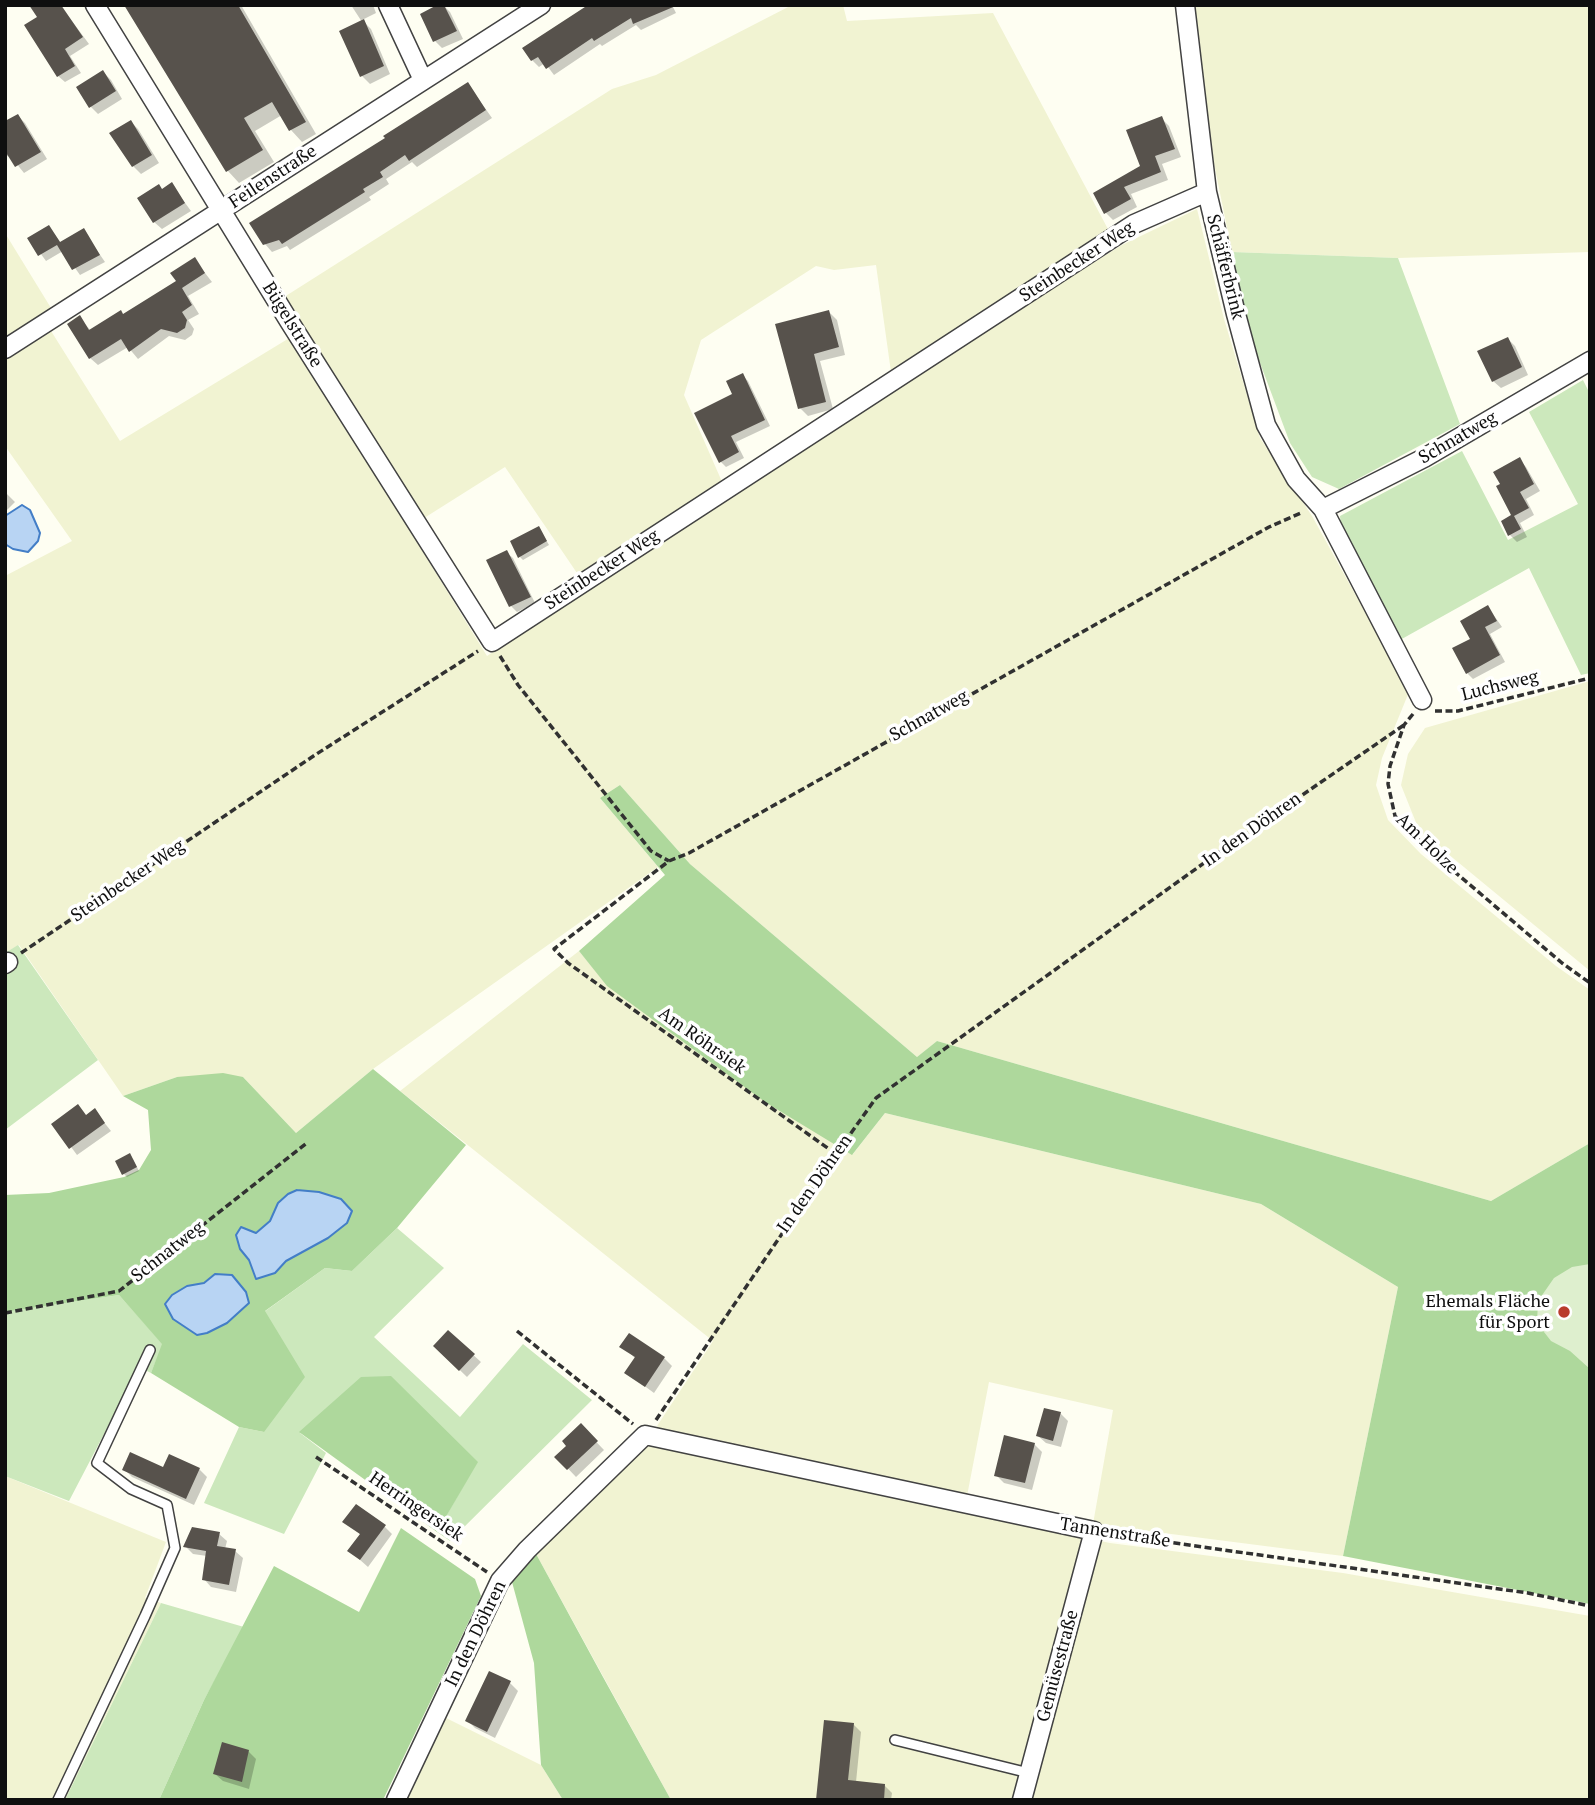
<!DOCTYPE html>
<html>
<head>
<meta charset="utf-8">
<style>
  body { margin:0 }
  #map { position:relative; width:1595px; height:1805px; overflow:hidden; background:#fefef2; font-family:"PT Serif",serif }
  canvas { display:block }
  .frame { position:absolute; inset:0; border:7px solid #0f0f0f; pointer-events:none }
</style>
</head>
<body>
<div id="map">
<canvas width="1595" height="1805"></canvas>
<div class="frame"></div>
</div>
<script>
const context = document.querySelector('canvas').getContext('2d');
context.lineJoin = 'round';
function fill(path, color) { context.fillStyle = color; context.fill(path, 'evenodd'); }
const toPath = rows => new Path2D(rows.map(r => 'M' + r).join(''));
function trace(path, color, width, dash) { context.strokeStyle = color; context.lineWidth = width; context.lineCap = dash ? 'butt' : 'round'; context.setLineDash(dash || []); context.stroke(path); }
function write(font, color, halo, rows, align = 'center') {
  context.font = font + ' "PT Serif",serif'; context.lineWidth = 7; context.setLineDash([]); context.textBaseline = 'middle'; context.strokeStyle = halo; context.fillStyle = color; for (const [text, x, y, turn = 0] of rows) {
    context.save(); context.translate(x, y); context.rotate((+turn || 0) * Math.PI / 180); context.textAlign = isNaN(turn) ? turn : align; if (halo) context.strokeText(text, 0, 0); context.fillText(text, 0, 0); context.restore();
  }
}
const farmland = toPath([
  [792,5,843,5,847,21,993,13,1109,231,891,372,876,265,834,270,816,266,701,340,684,395,723,484,579,576,505,467,421,520,281,299,612,89,656,75],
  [1193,5,1590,5,1590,252,1398,258,1232,252,1208,134],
  [1197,209,1224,319,1260,438,1312,516,1409,692,1382,758,1376,785,1388,820,1421,854,1556,966,1590,990,1590,1143,1491,1201,937,1041,917,1057,690,864,620,785,600,798,658,867,373,1069,296,1133,243,1077,177,1077,123,1096,19,945,5,953,5,576,72,541,5,446,5,233,51,308,41,315,120,441,291,337,487,656,935,360,1122,245],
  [1590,681,1590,971,1419,830,1401,785,1408,754,1425,728],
  [579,951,608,986,853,1154,885,1113,1261,1204,1398,1287,1343,1556,1093,1524,1113,1410,989,1382,967,1496,659,1433,657,1426,713,1341,400,1091],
  [645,1444,1110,1543,1343,1573,1590,1616,1590,1800,671,1800,535,1552],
  [5,1476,166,1542,145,1598,161,1603,65,1800,5,1800],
  [442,1716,541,1765,563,1800,401,1800]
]);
const green = toPath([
  [1232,252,1398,258,1460,424,1339,489,1312,477,1290,443,1244,320],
  [1583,380,1590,394,1590,673,1581,675,1529,568,1400,640,1341,527,1340,516,1462,451,1508,540,1578,504,1529,412],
  [18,945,98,1060,5,1130,5,953],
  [397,1228,444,1268,374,1337,460,1417,523,1344,592,1400,450,1541,437,1532,477,1462,300,1433,326,1453,284,1534,204,1503,239,1427,264,1432,264,1312,325,1268,352,1271],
  [119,1295,163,1344,151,1373,139,1367,69,1501,5,1476,5,1312],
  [161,1603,244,1627,204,1700,159,1800,65,1800]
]);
const forest = toPath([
  [620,785,690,864,917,1057,937,1041,1491,1201,1590,1143,1590,1604,1343,1556,1398,1287,1261,1204,885,1113,852,1155,765,1102,607,986,579,951,665,875,600,798],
  [373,1069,466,1145,397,1228,352,1271,325,1268,265,1311,305,1377,264,1432,239,1427,151,1373,162,1344,119,1295,5,1312,5,1195,49,1193,124,1177,139,1170,151,1150,148,1110,123,1096,177,1077,223,1073,243,1077,296,1133],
  [278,1203,328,1238,286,1261,275,1273,256,1279,249,1260,255,1233,270,1221],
  [391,1376,478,1462,437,1532,299,1432,361,1377],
  [401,1528,475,1579,481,1596,383,1800,159,1800,204,1700,274,1566,359,1612],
  [535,1552,603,1677,671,1800,563,1800,541,1765,534,1663,512,1582]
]);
const pitch = toPath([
  [1590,1264,1590,1369,1570,1351,1551,1341,1537,1323,1538,1301,1554,1278,1572,1267]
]);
const water = toPath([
  [22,505,30,510,40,533,38,541,28,552,13,549,5,544,5,516,22,505],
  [297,1190,319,1192,341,1199,352,1211,347,1223,328,1238,286,1261,275,1273,256,1279,249,1260,240,1249,236,1235,241,1227,256,1233,270,1221,278,1203,288,1194,297,1190],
  [215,1274,232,1275,246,1292,249,1303,227,1323,207,1333,197,1335,173,1319,165,1304,172,1295,187,1286,204,1283,215,1274]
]);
const shadow = toPath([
  [60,5,89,44,70,56,81,73,65,82,58,76,39,18],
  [126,5,241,5,316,134,302,142,291,130,282,115,255,131,274,162,239,183,228,171],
  [351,5,373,5,376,13,362,20,371,29,390,74,370,84,362,76,362,22],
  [443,5,450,12,463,39,442,48,435,41],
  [591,5,672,5,676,13,641,30,636,25,602,46,600,44,554,75,545,63,539,67,532,60],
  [103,72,111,80,122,99,98,114,90,106],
  [468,84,492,118,417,167,412,162,386,179,389,184,369,197,371,200,290,250,287,246,272,252,265,244,387,139],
  [18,116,25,123,47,159,24,173,12,158,5,155,5,123],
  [1161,118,1169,126,1181,157,1162,164,1168,180,1131,194,1137,207,1113,220,1106,213,1095,194,1143,166],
  [131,122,138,129,159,163,141,174,133,166],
  [172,185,191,211,162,229,154,222,162,190],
  [49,227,61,243,83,230,105,262,80,275,63,251,46,261,30,239],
  [195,260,212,282,188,296,199,314,188,320,194,329,192,335,185,340,169,336,138,359,128,347,98,365,90,358,80,318,91,331,124,316,178,281],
  [829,312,837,320,845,355,820,361,833,409,808,416,800,408,777,325],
  [1508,339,1515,346,1528,375,1501,388,1493,381],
  [742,375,748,381,770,426,736,442,744,458,726,467,720,461,735,394],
  [1520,460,1526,467,1540,491,1526,499,1534,515,1520,523,1527,537,1517,542,1510,535],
  [5,492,15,502,7,510,5,508],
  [539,528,549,545,523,560,520,557],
  [506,552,513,558,535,603,517,612,511,606],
  [1488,607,1502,627,1490,634,1505,662,1473,679,1467,673,1472,639],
  [95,1111,111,1131,77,1155,54,1124,87,1116],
  [133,1159,139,1171,127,1177,124,1174],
  [448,1332,481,1362,467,1377,435,1346],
  [622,1346,664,1358,672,1366,654,1393,627,1373,636,1359],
  [1060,1413,1068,1421,1061,1447,1046,1443,1038,1436],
  [581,1426,604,1450,576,1477,557,1457,569,1446],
  [1034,1444,1042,1452,1032,1490,1004,1483,996,1475],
  [124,1469,199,1469,207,1477,194,1505,132,1477],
  [345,1521,385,1527,392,1534,368,1567,350,1551,361,1535],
  [219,1534,227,1541,225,1549,235,1551,243,1558,236,1592,211,1587,204,1579,207,1556,193,1554,185,1546],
  [490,1673,510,1683,518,1691,495,1738,475,1728,467,1720],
  [853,1724,861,1732,856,1782,884,1785,892,1793,891,1800,817,1800],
  [248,1751,256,1759,249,1789,223,1781,215,1774]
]);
const building = toPath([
  [29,5,61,5,83,37,65,49,75,66,57,77,24,25,37,17],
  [124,5,238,5,306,122,289,131,272,102,244,118,263,150,226,172],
  [437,5,444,5,457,31,433,42,420,14],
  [588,5,678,5,633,24,631,18,594,41,592,38,546,69,538,57,531,61,522,48],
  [364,19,384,66,360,77,339,31],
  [103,70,116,91,89,108,76,87],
  [468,82,486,110,409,161,405,155,380,172,383,177,363,189,365,192,282,244,279,240,263,245,249,223,385,138,383,136],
  [18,114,41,152,15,167,5,151,5,121],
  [1162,116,1175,149,1155,156,1161,172,1124,187,1131,199,1104,214,1093,193,1140,166,1126,130],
  [131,120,152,155,132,167,109,133],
  [172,182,185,203,153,223,137,198,159,184,162,189],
  [49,225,60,242,84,228,100,255,72,270,57,245,38,256,27,238],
  [195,257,205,273,182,288,192,305,182,312,187,320,185,328,177,333,161,329,129,352,121,339,89,359,67,324,80,315,89,330,121,310,123,314,176,281,170,273],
  [829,310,839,347,814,354,826,402,798,409,775,324],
  [1508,337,1522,367,1492,382,1477,351],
  [743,373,765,420,731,436,739,452,719,463,694,413,732,394,726,381],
  [1520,457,1534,484,1520,492,1529,508,1514,516,1521,529,1508,536,1501,521,1511,515,1496,486,1500,484,1493,472],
  [539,526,547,541,518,558,510,541],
  [507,550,531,597,509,607,486,560],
  [1488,605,1497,621,1485,627,1500,655,1466,674,1452,648,1470,639,1460,621],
  [78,1104,86,1115,95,1108,105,1123,69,1149,51,1124],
  [130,1153,137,1167,122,1175,115,1161],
  [448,1330,475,1354,459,1371,433,1346],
  [629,1333,665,1357,645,1387,624,1373,635,1357,619,1347],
  [1044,1408,1061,1412,1053,1441,1036,1436],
  [581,1423,598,1441,567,1470,554,1457,566,1446,562,1441],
  [1004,1435,1035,1443,1025,1483,994,1476],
  [130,1452,163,1467,169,1454,200,1468,186,1499,122,1470],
  [356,1504,386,1525,360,1560,347,1551,360,1534,342,1522],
  [192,1527,220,1532,217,1546,236,1549,229,1585,202,1580,206,1551,183,1547],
  [489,1671,511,1681,487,1732,465,1721],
  [824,1720,854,1723,848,1780,885,1784,884,1800,816,1800],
  [222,1742,249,1750,242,1782,213,1774]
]);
const path = toPath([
  [500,656,518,685,651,851,669,861],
  [1435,711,1458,711,1590,678],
  [1413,714,1404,725,1390,766,1388,784,1395,816,1429,850,1562,963,1590,983],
  [21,953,315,755,478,651],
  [836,1154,568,963,554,949,669,861,689,853,1269,527,1303,512],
  [5,1313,119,1291,308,1142],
  [517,1331,633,1424],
  [656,1420,836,1154,876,1098,1218,853,1404,725],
  [316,1457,487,1572],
  [1111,1534,1528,1593,1590,1606]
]);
const service = toPath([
  [895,1740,1029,1773],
  [58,1800,145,1616,175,1548,167,1505,131,1489,97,1463,150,1350]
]);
const minor = toPath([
  [95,5,289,321,492,642,1134,224,1207,192],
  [388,5,423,80],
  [1185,5,1207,192,1236,314,1266,425,1296,479,1323,509,1422,700],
  [5,349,541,5],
  [1323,509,1424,458,1590,361],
  [5,964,8,962],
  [396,1800,500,1581,527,1550,645,1435,1094,1531,1022,1800]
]);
const markers = [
  [1564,1312,7,"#b93c2d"]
];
const streetNames = [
  ["Feilenstraße",273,177,-33],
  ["Steinbecker Weg",1077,262,-33],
  ["Schäfferbrink",1225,267,76],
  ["Bügelstraße",292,325,58],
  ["Schnatweg",1458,438,-30],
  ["Steinbecker Weg",602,570,-33],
  ["Luchsweg",1500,686,-14],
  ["Schnatweg",929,716,-29],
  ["In den Döhren",1252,830,-35],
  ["Am Holze",1427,844,44],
  ["Steinbecker Weg",128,881,-34],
  ["Am Röhrsiek",702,1041,35],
  ["In den Döhren",815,1184,-55],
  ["Schnatweg",168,1252,-38],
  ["Herringersiek",416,1507,34],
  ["Tannenstraße",1115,1533,9],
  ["In den Döhren",476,1634,-64],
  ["Gemüsestraße",1058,1666,-75]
];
const poiNames = [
  ["Ehemals Fläche",1550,1302],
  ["für Sport",1550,1323]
];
fill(farmland, '#f1f3d2');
fill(green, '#cce8bc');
fill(forest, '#aed89c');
fill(pitch, '#deefce');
fill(water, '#b8d4f3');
trace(water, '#437ec7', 2);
fill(shadow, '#0003');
fill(building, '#57524c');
trace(service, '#424242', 12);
trace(minor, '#424242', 21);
trace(path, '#313131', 3.5, [7, 3.5]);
trace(service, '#fff', 9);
trace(minor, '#fff', 18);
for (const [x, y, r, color] of markers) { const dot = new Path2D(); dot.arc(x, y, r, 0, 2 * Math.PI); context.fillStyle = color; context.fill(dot); trace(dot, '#fff', 2.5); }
write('18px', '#0f0f0f', '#fff', streetNames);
write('18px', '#0f0f0f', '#fff', poiNames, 'right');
</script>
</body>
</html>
